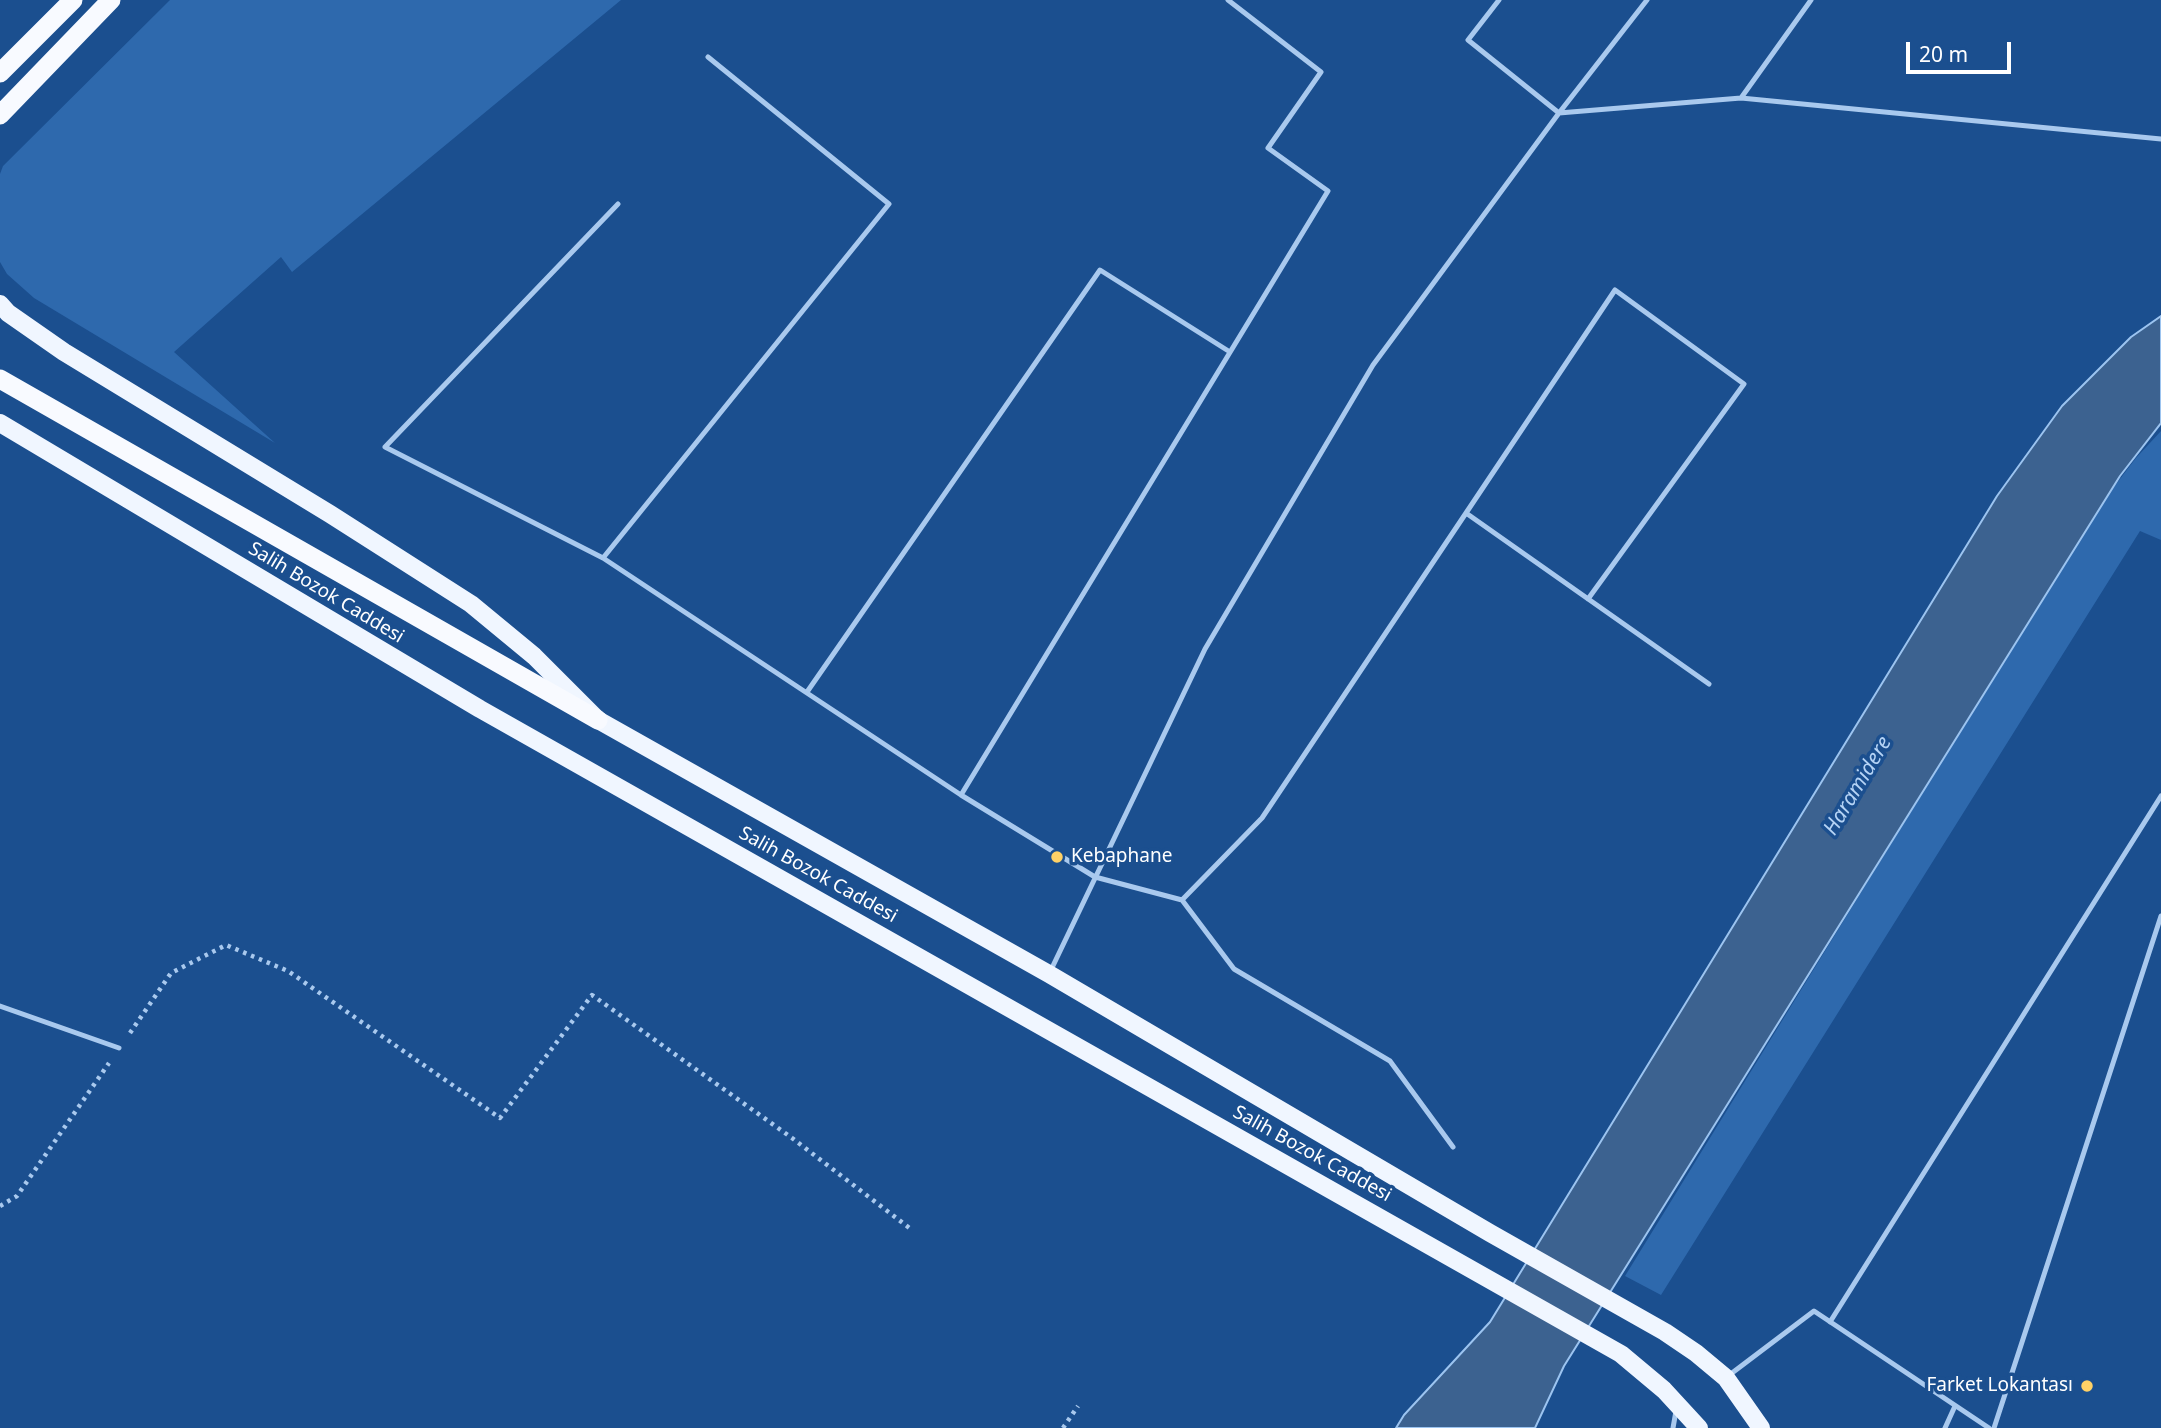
<!DOCTYPE html>
<html>
<head>
<meta charset="utf-8">
<style>
  body { margin:0 }
  #map { position:relative; width:2161px; height:1428px; overflow:hidden; background:#1b4f8f; font-family:"Noto Sans",sans-serif }
  canvas { display:block }
  .scale { position:absolute; left:1906px; top:42px; width:105px; height:32px; box-sizing:border-box; border:4px solid #fff; border-top:0; padding-left:9px; font-size:21px; line-height:24px; white-space:nowrap; color:#fff; -webkit-text-stroke:5px #1b4f8f; paint-order:stroke }
</style>
</head>
<body>
<div id="map">
<canvas width="2161" height="1428"></canvas>
<div class="scale">20 m</div>
</div>
<script>
const context = document.querySelector('canvas').getContext('2d');
context.lineJoin = 'round';
function fill(path, color) { context.fillStyle = color; context.fill(path, 'evenodd'); }
const toPath = rows => new Path2D(rows.map(r => 'M' + r).join(''));
function trace(path, color, width, dash) { context.strokeStyle = color; context.lineWidth = width; context.lineCap = dash ? 'butt' : 'round'; context.setLineDash(dash || []); context.stroke(path); }
function write(font, color, halo, rows, align = 'center') {
  context.font = font + ' "Noto Sans",sans-serif'; context.lineWidth = 7; context.setLineDash([]); context.textBaseline = 'middle'; context.strokeStyle = halo; context.fillStyle = color; for (const [text, x, y, turn = 0] of rows) {
    context.save(); context.translate(x, y); context.rotate((+turn || 0) * Math.PI / 180); context.textAlign = isNaN(turn) ? turn : align; if (halo) context.strokeText(text, 0, 0); context.fillText(text, 0, 0); context.restore();
  }
}
const green = toPath([
  [170,0,621,0,292,272,281,257,174,352,275,443,34,298,7,274,0,262,0,174,3,166],
  [2161,431,2161,540,2140,531,1661,1295,1625,1276,2097,509,2136,458]
]);
const water = toPath([
  [2161,316,2161,423,2120,476,1564,1366,1535,1428,1396,1428,1404,1415,1490,1322,1997,496,2062,406,2131,337,2161,316]
]);
const path = toPath([
  [130,1033,171,973,226,945,288,971,500,1118,592,995,792,1138,912,1230],
  [0,1206,17,1196,109,1063],
  [1063,1428,1078,1406]
]);
const service = toPath([
  [1228,0,1321,72,1268,148,1328,191,961,795,1095,877,1182,900,1262,818,1466,513],
  [1499,0,1468,40,1559,113,1741,98,2161,139],
  [708,57,889,204,603,558,961,795],
  [1741,98,1811,0],
  [603,558,385,447,618,204],
  [1588,599,1744,384,1615,290,1466,513,1709,684],
  [807,692,1100,270,1230,352],
  [1182,900,1234,969,1390,1061,1453,1147],
  [1050,972,1205,649,1373,365,1559,113,1647,0],
  [0,1006,119,1048],
  [1830,1322,2161,796],
  [1728,1376,1814,1311,1989,1428],
  [1673,1428,1676,1411],
  [1945,1428,1955,1406],
  [1994,1428,2161,916]
]);
const primary = toPath([
  [0,304,8,313,64,352,330,514,471,604,534,656,598,720,1049,974,1490,1233,1665,1332,1696,1353,1726,1378,1761,1428],
  [0,423,480,709,1621,1354,1664,1390,1699,1428]
]);
const trunk = toPath([
  [0,73,73,0],
  [0,115,111,0],
  [0,379,598,720]
]);
const markers = [
  [1057,857,7,"#ffd166"],
  [2087,1386,7,"#ffd166"]
];
const streetNames = [
  ["Salih Bozok Caddesi",326,593,31],
  ["Salih Bozok Caddesi",818,875,29],
  ["Salih Bozok Caddesi",1312,1154,29]
];
const poiNames = [
  ["Kebaphane",1071,857],
  ["Farket Lokantası",2073,1386,"right"]
];
const waterNames = [
  ["Haramidere",1858,786,-59]
];
fill(green, '#2e69ad');
fill(water, '#3c6290');
trace(water, '#9cc4f0', 2);
trace(path, '#a9c9ee', 4.5, [3.5, 5]);
trace(service, '#a9c9ee', 5);
trace(primary, '#f0f6ff', 18);
trace(trunk, '#f8faff', 19);
for (const [x, y, r, color] of markers) { const dot = new Path2D(); dot.arc(x, y, r, 0, 2 * Math.PI); context.fillStyle = color; context.fill(dot); trace(dot, '#1b4f8f', 2.5); }
write('19px', '#fff', '#1b4f8f', streetNames);
write('19px', '#fff', '#1b4f8f', poiNames, 'left');
write('italic 21px', '#b5d3f5', '#1b4f8f', waterNames);
</script>
</body>
</html>
